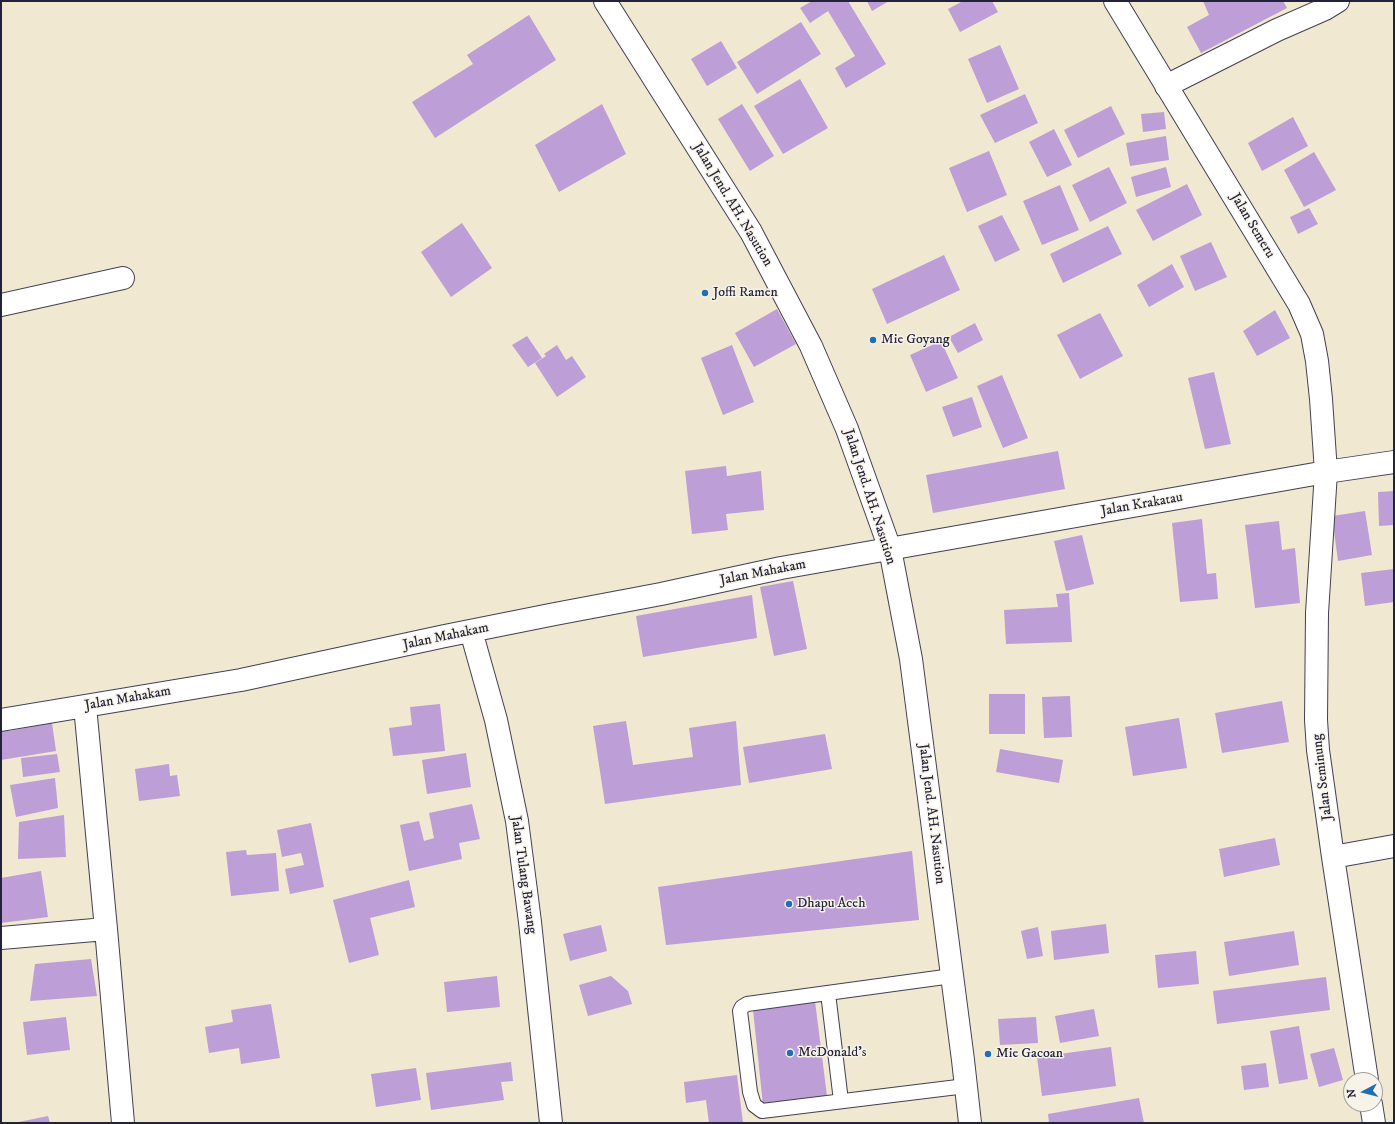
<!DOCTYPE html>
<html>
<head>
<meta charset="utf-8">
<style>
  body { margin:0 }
  #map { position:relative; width:1395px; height:1124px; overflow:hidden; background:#f0e8d0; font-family:"IM FELL DW Pica",serif }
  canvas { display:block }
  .frame { position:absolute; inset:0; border:2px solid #22223b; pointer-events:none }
  .north { position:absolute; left:1343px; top:1072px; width:40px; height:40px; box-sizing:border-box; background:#f7f3e8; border:1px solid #a29fa3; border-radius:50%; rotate:263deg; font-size:11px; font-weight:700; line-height:16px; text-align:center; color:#22223b }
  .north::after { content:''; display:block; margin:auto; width:14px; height:18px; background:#1f6fb2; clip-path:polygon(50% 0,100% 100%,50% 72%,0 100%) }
</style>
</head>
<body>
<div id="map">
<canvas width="1395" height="1124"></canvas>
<div class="frame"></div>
<div class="north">N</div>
</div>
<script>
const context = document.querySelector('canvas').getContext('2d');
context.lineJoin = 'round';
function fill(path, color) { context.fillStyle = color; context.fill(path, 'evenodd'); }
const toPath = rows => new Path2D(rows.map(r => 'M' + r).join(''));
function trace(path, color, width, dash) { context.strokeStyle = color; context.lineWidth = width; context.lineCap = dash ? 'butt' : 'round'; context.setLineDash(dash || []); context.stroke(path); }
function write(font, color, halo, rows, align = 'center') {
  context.font = font + ' "IM FELL DW Pica",serif'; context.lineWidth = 3; context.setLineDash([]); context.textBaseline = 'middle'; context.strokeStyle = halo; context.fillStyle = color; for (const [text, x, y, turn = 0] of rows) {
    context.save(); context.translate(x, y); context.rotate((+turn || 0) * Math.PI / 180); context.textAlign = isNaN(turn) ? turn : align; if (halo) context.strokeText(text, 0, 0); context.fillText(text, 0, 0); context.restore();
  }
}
const building = toPath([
  [812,1,848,1,886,64,846,88,835,68,855,56,828,11,810,23,800,8],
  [867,1,889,1,872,11],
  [963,1,992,1,998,12,960,32,948,9],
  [1203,1,1283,1,1287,8,1201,53,1187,27,1209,15],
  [529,15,556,60,435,138,412,102,473,64,467,55],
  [801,22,821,54,757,94,737,62],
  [721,41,737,68,707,86,691,59],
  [1000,45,1019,89,987,103,968,59],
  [800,79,828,128,783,154,754,106],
  [1025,94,1038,123,995,143,980,115],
  [602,104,626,154,559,192,535,145],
  [742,104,774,156,750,171,718,119],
  [1111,106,1125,134,1078,158,1064,130],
  [1164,112,1166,129,1143,132,1141,114],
  [1293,117,1308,146,1262,171,1248,143],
  [1054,129,1072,165,1047,177,1029,142],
  [1166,136,1169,160,1130,166,1126,143],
  [989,151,1007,195,967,212,949,168],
  [1314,152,1336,190,1304,207,1284,170],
  [1109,167,1127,203,1090,222,1072,185],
  [1166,167,1171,187,1136,197,1131,177],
  [1187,184,1202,215,1153,241,1136,210],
  [1060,185,1079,230,1042,245,1023,201],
  [1309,208,1318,224,1298,234,1290,217],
  [1002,215,1020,250,995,262,978,226],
  [462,223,492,268,451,297,421,252],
  [1108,226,1122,254,1063,283,1050,254],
  [1211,242,1227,277,1195,291,1180,256],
  [944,255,960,290,887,324,872,289],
  [1172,264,1184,287,1149,307,1137,285],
  [777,309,796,344,754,367,735,333],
  [1275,310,1290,338,1257,356,1243,331],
  [1100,313,1123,356,1080,379,1057,335],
  [975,323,983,340,958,353,949,337],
  [527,336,542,358,528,367,512,345],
  [941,341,958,378,926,392,910,355],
  [557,345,566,360,572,356,586,377,557,397,535,363,546,356,544,354],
  [732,345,754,402,723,415,701,358],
  [1214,372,1231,444,1205,449,1188,378],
  [1002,375,1028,438,1003,448,977,386],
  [972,397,982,427,953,437,942,407],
  [1058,451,1065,489,933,513,926,475],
  [726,466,727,476,761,471,764,510,726,514,728,530,692,534,685,471],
  [1394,491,1394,525,1379,526,1378,492],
  [1365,511,1372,555,1338,561,1332,516],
  [1202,519,1207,574,1216,573,1218,599,1180,602,1172,523],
  [1279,521,1282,550,1295,548,1300,603,1255,608,1245,525],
  [1082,535,1094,584,1066,591,1054,541],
  [1394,569,1394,602,1365,606,1361,573],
  [793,581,807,649,774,656,760,587],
  [1069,593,1072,642,1006,644,1004,610,1058,607,1056,594],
  [752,595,757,638,643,657,636,616],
  [989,694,1025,694,1025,734,989,734],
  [1070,696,1072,737,1044,738,1042,697],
  [1282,701,1289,742,1222,753,1215,713],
  [440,704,445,751,393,756,389,728,412,725,410,707],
  [1179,718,1187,768,1133,776,1125,727],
  [626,721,633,765,693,757,689,728,736,721,741,785,605,804,593,726],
  [52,723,56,751,1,760,1,725,9,724,9,731],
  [825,734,832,769,749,783,743,747],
  [1000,749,1063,760,1059,783,996,772],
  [466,753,471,787,427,794,422,760],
  [57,754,60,772,23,777,21,758],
  [169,764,170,776,177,775,180,796,139,801,135,769],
  [55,778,58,808,16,817,10,785],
  [472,804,480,839,459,843,462,859,409,871,400,825,419,821,424,841,434,838,429,813],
  [64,815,66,857,18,859,19,822],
  [311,823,324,887,290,894,285,869,304,865,301,853,282,857,277,830],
  [1275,838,1280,865,1224,877,1219,849],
  [246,850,247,855,276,853,279,891,231,896,226,852],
  [912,851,919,920,666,945,658,887],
  [41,871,48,917,1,923,1,878],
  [409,880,415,907,370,918,379,955,349,963,333,900],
  [1106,924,1109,953,1054,960,1051,931],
  [601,925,607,951,570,961,563,934],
  [1038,927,1043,956,1027,959,1021,931],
  [1294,931,1299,965,1229,976,1224,942],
  [1196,951,1199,984,1158,988,1155,955],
  [91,959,97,996,30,1001,35,964],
  [497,976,500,1007,447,1012,444,982],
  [611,976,628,991,632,1004,588,1016,579,985],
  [1326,977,1330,1010,1217,1024,1213,991],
  [815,1001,827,1096,763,1105,753,1010],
  [271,1004,280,1058,241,1064,239,1048,209,1053,205,1027,233,1022,231,1010],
  [1094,1009,1099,1036,1060,1043,1055,1016],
  [66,1017,70,1050,27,1055,23,1022],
  [1036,1017,1038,1043,1000,1045,998,1019],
  [1299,1026,1308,1079,1279,1084,1270,1031],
  [1111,1047,1116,1086,1042,1096,1037,1057],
  [1334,1048,1343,1080,1319,1087,1310,1054],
  [511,1062,513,1081,501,1082,504,1100,431,1110,426,1073],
  [1266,1063,1269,1087,1244,1090,1241,1066],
  [416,1068,421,1100,376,1107,371,1074],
  [737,1075,743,1123,709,1123,706,1100,686,1103,684,1082],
  [1139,1098,1144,1123,1049,1123,1048,1114],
  [48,1116,50,1123,19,1123,19,1122]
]);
const lane = toPath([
  [952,976,747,1004,742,1007,740,1011,750,1092,754,1105,762,1111,966,1086],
  [828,993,841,1101]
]);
const street = toPath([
  [1115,1,1299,304,1312,334,1317,361,1321,399,1326,472,1317,613,1316,720,1318,750,1333,857,1367,1080],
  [1166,86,1277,30,1325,9,1338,1],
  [1,305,123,278],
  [471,631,496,720,517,821,530,922,551,1123],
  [85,706,106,929,123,1123],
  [1,720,241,680,445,636,555,614,661,594,781,568,1326,472,1394,462],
  [1333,857,1394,846],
  [1,938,106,929],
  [1371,1104,1374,1123]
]);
const highway = toPath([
  [605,1,751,232,811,346,847,429,890,549,911,659,963,1060,970,1123]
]);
const markers = [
  [705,293,4,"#1f6fb2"],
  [873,340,4,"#1f6fb2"],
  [789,904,4,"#1f6fb2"],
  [790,1053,4,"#1f6fb2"],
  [988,1054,4,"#1f6fb2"]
];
const streetNames = [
  ["Jalan Jend. AH. Nasution",732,205,59],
  ["Jalan Semeru",1252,226,59],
  ["Jalan Jend. AH. Nasution",869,497,72],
  ["Jalan Krakatau",1142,505,-10],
  ["Jalan Mahakam",763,573,-11],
  ["Jalan Mahakam",446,637,-12],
  ["Jalan Mahakam",128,699,-10],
  ["Jalan Seminung",1323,777,-97],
  ["Jalan Jend. AH. Nasution",931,814,83],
  ["Jalan Tulang Bawang",523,875,82]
];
const poiNames = [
  ["Joffi Ramen",713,293],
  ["Mie Goyang",881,340],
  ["Dhapu Aceh",797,904],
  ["McDonald's",798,1053],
  ["Mie Gacoan",996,1054]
];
fill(building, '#bd9ed6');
trace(lane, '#414051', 16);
trace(street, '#414051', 24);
trace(highway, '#414051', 24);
trace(lane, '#fff', 14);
trace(street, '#fff', 22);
trace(highway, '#fff', 22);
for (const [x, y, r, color] of markers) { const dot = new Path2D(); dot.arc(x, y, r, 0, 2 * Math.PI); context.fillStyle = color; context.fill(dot); trace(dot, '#f7f3e8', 1.5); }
write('14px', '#22223b', '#f7f3e8', streetNames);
write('14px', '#22223b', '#f7f3e8', poiNames, 'left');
</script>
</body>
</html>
